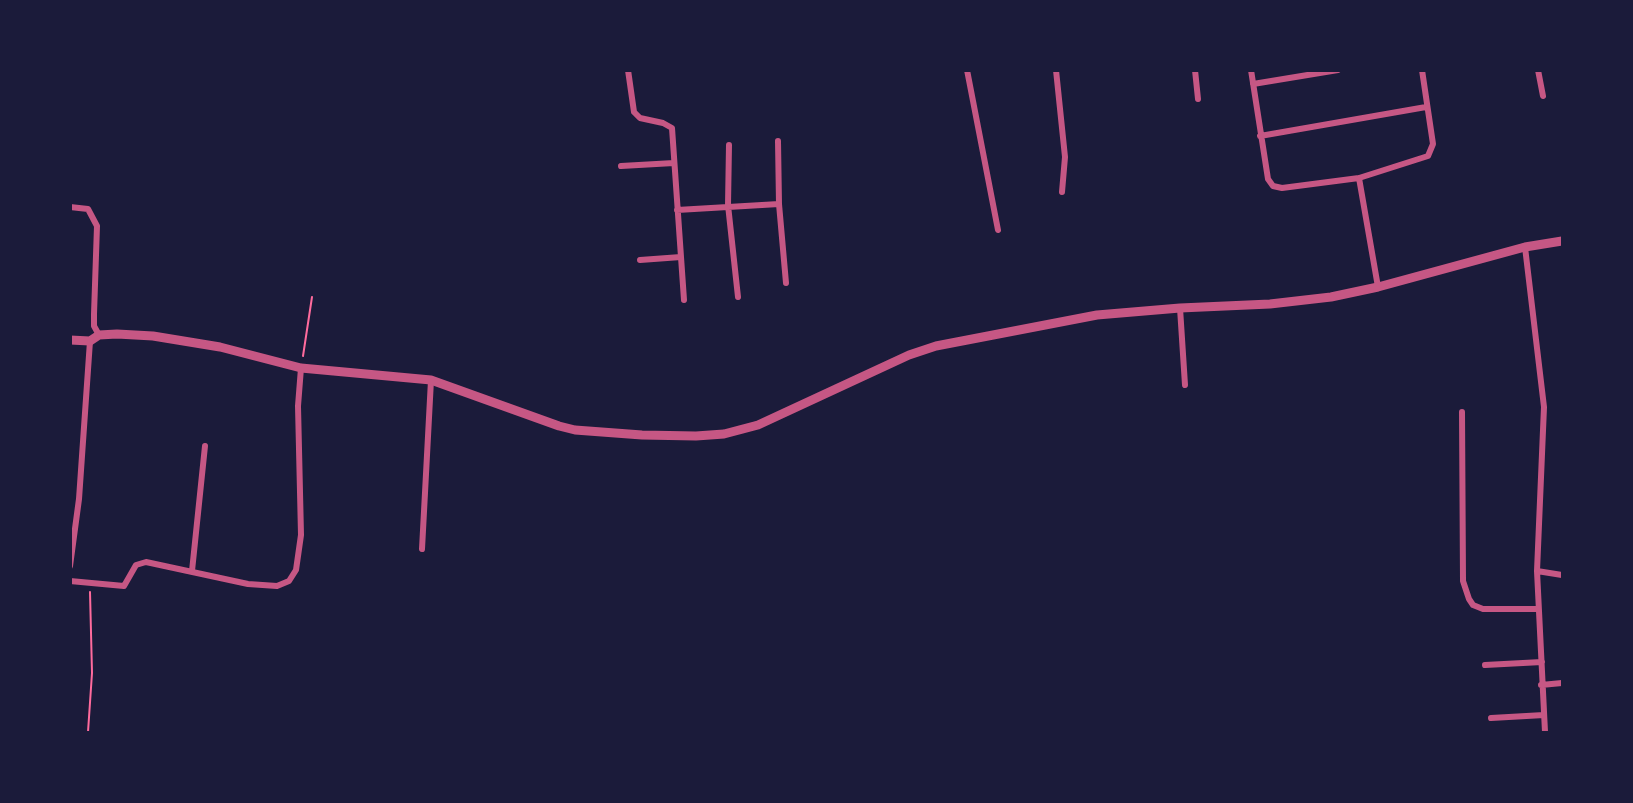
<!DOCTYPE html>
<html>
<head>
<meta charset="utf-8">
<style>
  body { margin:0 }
  #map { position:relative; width:1633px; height:803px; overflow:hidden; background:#1b1b3a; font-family:Commissioner,sans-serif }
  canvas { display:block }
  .frame { position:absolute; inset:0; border:72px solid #1b1b3a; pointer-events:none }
</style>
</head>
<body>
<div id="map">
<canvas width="1633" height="803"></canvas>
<div class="frame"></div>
</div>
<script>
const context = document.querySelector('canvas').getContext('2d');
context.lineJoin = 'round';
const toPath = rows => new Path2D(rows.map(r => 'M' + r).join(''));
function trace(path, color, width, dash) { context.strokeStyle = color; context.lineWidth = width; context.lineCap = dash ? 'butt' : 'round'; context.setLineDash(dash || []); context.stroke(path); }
const path = toPath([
  [303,356,312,297],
  [88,732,92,673,90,592]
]);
const minor = toPath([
  [628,70,634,112,640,118,663,123,672,128,684,300],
  [967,70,998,230],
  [1056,70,1065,157,1062,192],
  [1195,70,1198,99],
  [1251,70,1268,179,1273,186,1282,188,1359,178,1428,156,1433,144,1422,70],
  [1538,70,1543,96],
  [1253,84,1338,70],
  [1260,136,1426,107],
  [778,141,779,204],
  [729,145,728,205,738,297],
  [621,166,674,163],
  [1359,178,1378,287],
  [70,207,88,209,97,226,94,314,94,326,99,335],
  [677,210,779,204,786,283],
  [1525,247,1544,407,1537,571,1545,732],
  [640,260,681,257],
  [1180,308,1185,385],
  [1462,412,1463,581,1469,599,1473,605,1483,609,1538,609],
  [422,549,431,380],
  [70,566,79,499,90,341],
  [192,571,205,446],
  [1537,571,1562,575],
  [70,581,124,586,136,565,146,562,248,584,277,586,289,581,296,570,301,535,298,406,301,368],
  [1485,665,1542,662],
  [1541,685,1562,683],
  [1491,718,1544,715]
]);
const tertiary = toPath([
  [70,340,90,341,99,335,117,334,153,336,220,347,301,368,431,380,559,426,575,430,642,435,696,436,724,434,758,425,909,355,936,346,1097,315,1180,308,1270,304,1331,297,1378,287,1525,247,1562,241]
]);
trace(path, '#ff6b9d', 2);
trace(minor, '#c65784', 6);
trace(tertiary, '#c65784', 9);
</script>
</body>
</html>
